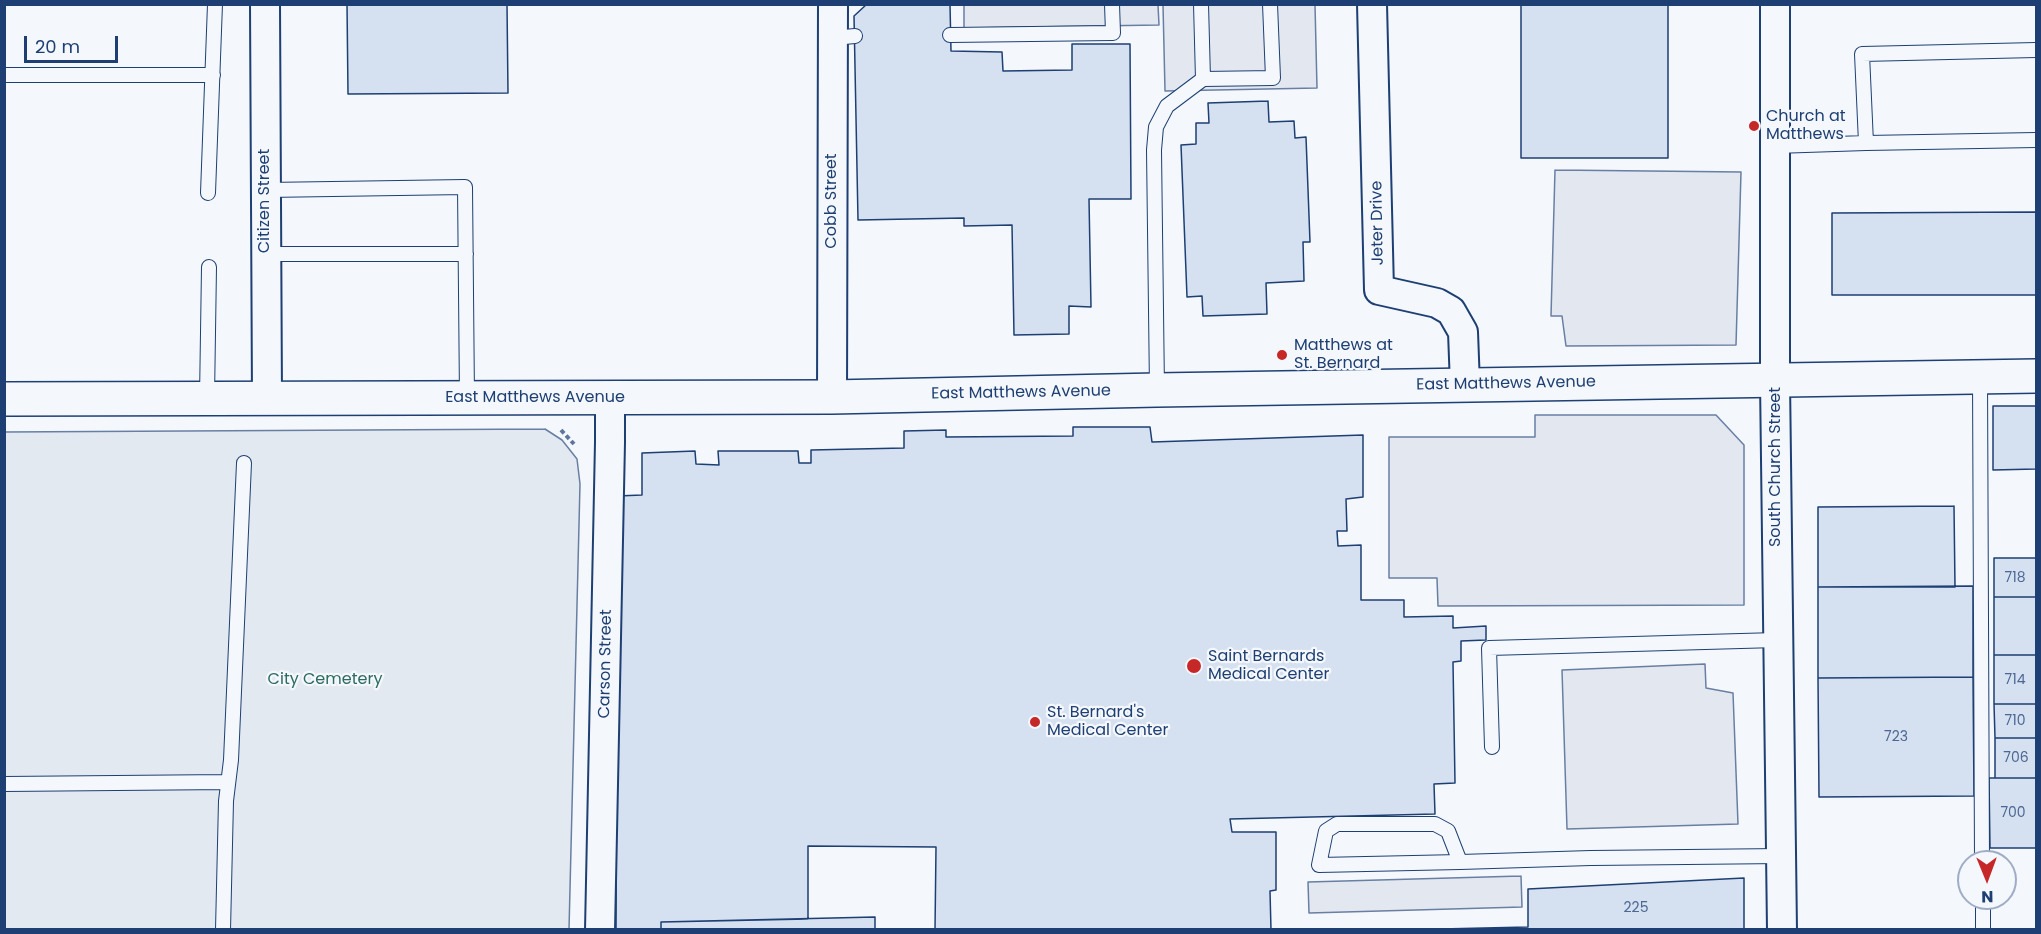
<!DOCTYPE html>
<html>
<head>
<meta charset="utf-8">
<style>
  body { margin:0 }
  #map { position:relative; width:2041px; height:934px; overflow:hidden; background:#f4f7fb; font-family:Poppins,sans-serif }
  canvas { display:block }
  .frame { position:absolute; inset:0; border:6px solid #1d3f73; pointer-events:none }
  .north { position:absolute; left:1957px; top:850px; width:60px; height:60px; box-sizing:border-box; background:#f4f7fb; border:2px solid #9eadc5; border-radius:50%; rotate:179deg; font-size:16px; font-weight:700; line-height:24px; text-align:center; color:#1d3f73 }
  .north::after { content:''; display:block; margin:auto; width:21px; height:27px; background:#c62828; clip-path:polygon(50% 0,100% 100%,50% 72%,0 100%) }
  .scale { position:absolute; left:24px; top:36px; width:94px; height:27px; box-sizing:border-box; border:3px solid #1d3f73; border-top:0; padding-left:8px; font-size:18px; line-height:21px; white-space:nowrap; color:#1d3f73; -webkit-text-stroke:4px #f4f7fb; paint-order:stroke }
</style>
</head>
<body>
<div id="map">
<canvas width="2041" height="934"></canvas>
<div class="frame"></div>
<div class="north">N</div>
<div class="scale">20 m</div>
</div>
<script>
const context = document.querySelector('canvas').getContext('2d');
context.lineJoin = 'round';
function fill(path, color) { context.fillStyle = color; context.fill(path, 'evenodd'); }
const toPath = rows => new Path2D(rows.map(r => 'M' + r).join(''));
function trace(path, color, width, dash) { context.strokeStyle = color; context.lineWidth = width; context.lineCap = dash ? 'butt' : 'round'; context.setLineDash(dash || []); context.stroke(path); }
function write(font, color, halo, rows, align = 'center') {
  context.font = font + ' Poppins,sans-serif'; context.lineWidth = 4.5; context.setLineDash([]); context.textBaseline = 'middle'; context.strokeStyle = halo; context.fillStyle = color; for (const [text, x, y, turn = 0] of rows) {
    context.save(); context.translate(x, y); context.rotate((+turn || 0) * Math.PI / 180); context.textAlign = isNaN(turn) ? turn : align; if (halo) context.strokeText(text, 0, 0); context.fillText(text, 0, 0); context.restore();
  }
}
const green = toPath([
  [545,429,562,440,577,459,580,484,569,929,5,929,4,432,545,429]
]);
const parking = toPath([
  [964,5,1158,5,1159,25,964,28,964,5],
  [1163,5,1315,5,1317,88,1165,91,1163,5],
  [1555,170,1741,172,1736,345,1566,346,1562,316,1551,316,1555,170],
  [1535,415,1716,415,1744,445,1744,605,1438,606,1437,578,1389,578,1389,437,1535,437,1535,415],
  [1705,664,1706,688,1733,693,1738,824,1567,829,1562,670,1705,664],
  [1521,876,1522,907,1309,913,1308,882,1521,876]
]);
const building = toPath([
  [347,4,507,4,508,93,348,94,347,4],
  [867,4,950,4,951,51,1002,52,1003,71,1072,70,1072,44,1130,44,1131,199,1089,199,1091,307,1069,306,1069,334,1014,335,1012,225,964,226,964,218,858,220,854,16,867,4],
  [1521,4,1668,4,1668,158,1521,158,1521,4],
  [1268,101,1269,122,1294,121,1295,138,1306,137,1310,242,1303,242,1304,281,1266,283,1267,314,1203,316,1202,296,1187,297,1181,145,1196,144,1196,123,1209,123,1208,103,1268,101],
  [2036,212,2036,295,1832,295,1832,213,2036,212],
  [1993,406,2036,406,2036,469,1993,470,1993,406],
  [1073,427,1150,427,1152,442,1363,435,1363,497,1346,499,1347,531,1337,531,1338,546,1361,545,1361,600,1404,600,1404,617,1453,616,1453,628,1486,626,1486,640,1461,641,1461,661,1453,662,1455,783,1434,784,1435,814,1230,819,1232,832,1276,832,1276,890,1270,891,1271,930,935,930,936,847,808,846,808,919,661,922,661,930,616,930,617,496,642,495,642,453,695,451,696,464,719,465,718,451,798,451,799,463,811,463,811,450,904,448,904,431,946,430,946,437,1073,436,1073,427],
  [1954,506,1955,587,1818,587,1818,507,1954,506],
  [1994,558,2036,558,2036,597,1994,597,1994,558],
  [1973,586,1973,677,1818,678,1818,587,1973,586],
  [1994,597,2036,597,2036,655,1994,655,1994,597],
  [1994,655,2036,655,2036,704,1994,704,1994,655],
  [1973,677,1974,796,1819,797,1818,678,1973,677],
  [1994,704,2036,704,2036,738,1995,738,1994,704],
  [1995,738,2036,738,2036,778,1995,778,1995,738],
  [1989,778,2036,778,2036,848,1990,848,1989,778],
  [1744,878,1744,930,1397,930,1528,927,1528,889,1744,878],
  [875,917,875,930,661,930,661,922,875,917]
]);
const path = toPath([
  [561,430,574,444]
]);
const service = toPath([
  [1201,4,1203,79],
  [950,35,1113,33,1112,4],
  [833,38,855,36],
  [2036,50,1862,54,1866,143,2036,140],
  [4,75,213,75],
  [1775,146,1866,143],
  [266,190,465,187,467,398],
  [208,193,215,4],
  [265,254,466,254],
  [1980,377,1982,862],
  [1157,390,1154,150,1156,127,1167,106,1203,79,1273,78,1270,4],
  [207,398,209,267],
  [1492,747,1489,648,1777,640],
  [4,784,228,782],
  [1460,862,1448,831,1435,824,1337,824,1326,831,1319,865,1460,862,1591,858,1782,856],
  [1983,898,1983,930],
  [223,930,226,801,231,760,244,463]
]);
const minor = toPath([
  [265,4,267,398],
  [1372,4,1379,290,1437,303,1451,311,1463,332,1465,385],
  [1775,4,1775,381,1782,930],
  [832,397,833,4],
  [600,930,610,442,610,398]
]);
const tertiary = toPath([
  [4,399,832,397,1157,390,2036,376]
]);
const markers = [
  [1754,126,6,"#c62828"],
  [1282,355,6,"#c62828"],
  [1194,666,8,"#c62828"],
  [1035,722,6,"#c62828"]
];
const numberNames = [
  ["718",2015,578],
  ["714",2015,680],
  ["710",2015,721],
  ["723",1896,737],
  ["706",2016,758],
  ["700",2013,813],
  ["225",1636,908]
];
const poiNames = [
  ["Church at",1766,117],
  ["Matthews",1766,135],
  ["Matthews at",1294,346],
  ["St. Bernard",1294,364],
  ["Saint Bernards",1208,657],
  ["Medical Center",1208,675],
  ["St. Bernard's",1047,713],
  ["Medical Center",1047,731]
];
const streetNames = [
  ["Citizen Street",265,201,-90],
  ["Cobb Street",832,201,-90],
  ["Jeter Drive",1378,223,-91],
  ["East Matthews Avenue",1506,384,-1],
  ["East Matthews Avenue",1021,393,-1],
  ["East Matthews Avenue",535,398],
  ["South Church Street",1776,467,-90],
  ["Carson Street",606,664,-89]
];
const parkNames = [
  ["City Cemetery",325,680]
];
fill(green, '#e3e9f0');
trace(green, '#687fa3', 1.5);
fill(parking, '#e3e8f0');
trace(parking, '#687fa3', 1.5);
fill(building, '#d5e0f0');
trace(building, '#1d3f73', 1.5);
trace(service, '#1d3f73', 16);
trace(minor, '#1d3f73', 32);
trace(tertiary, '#1d3f73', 36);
trace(path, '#5e769c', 4, [4.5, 3]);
trace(service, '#f4f7fb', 14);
trace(minor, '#f4f7fb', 28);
trace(tertiary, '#f4f7fb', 33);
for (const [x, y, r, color] of markers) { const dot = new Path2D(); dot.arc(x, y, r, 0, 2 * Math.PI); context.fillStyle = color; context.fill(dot); trace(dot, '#f4f7fb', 2); }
write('14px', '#4b6792', null, numberNames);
write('16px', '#1d3f73', '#f4f7fb', poiNames, 'left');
write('16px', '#1d3f73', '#f4f7fb', streetNames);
write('16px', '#2c6c60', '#f4f7fb', parkNames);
</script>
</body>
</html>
